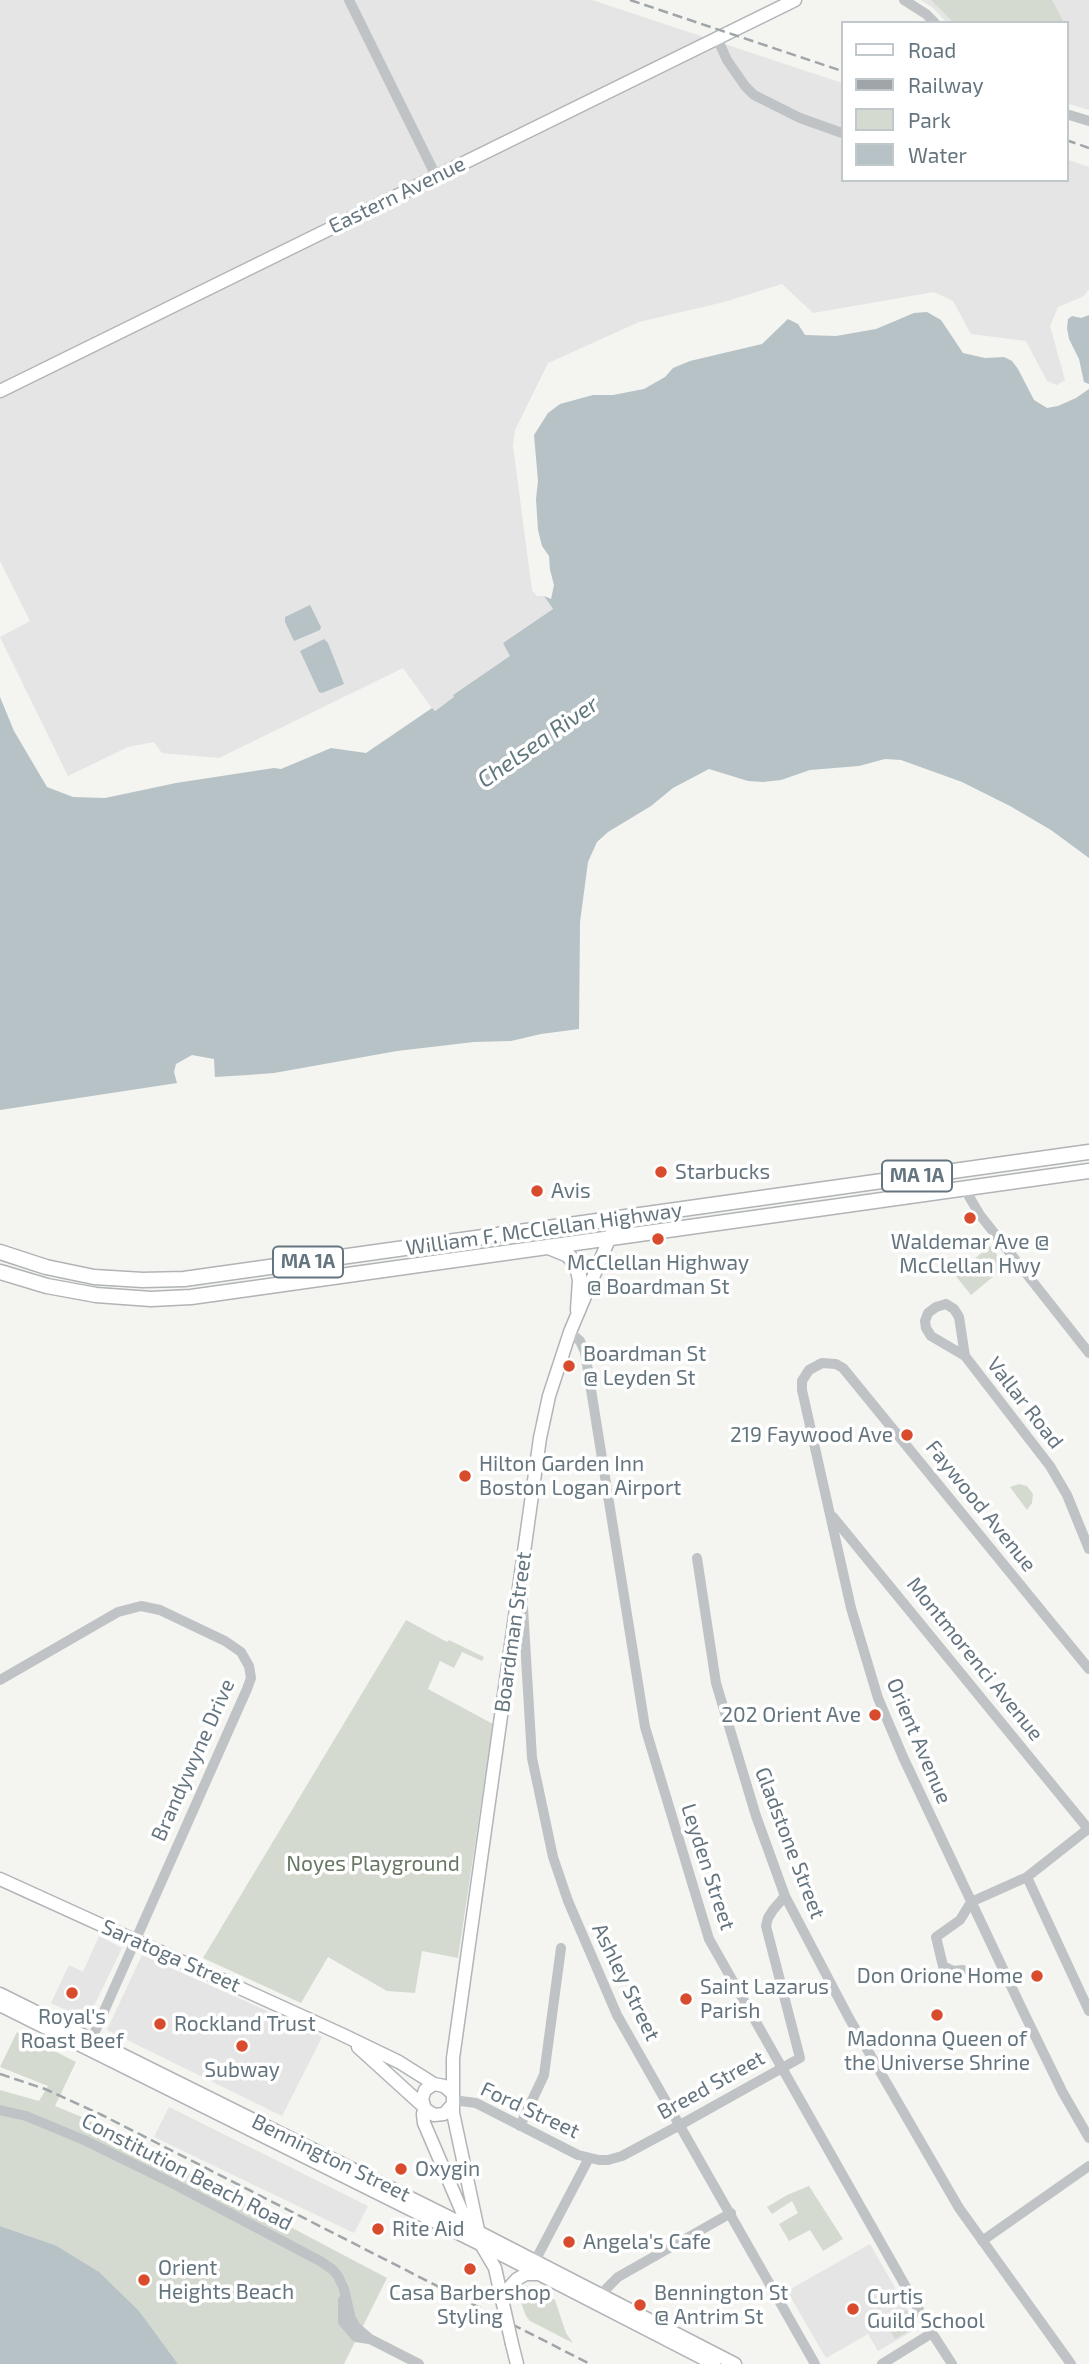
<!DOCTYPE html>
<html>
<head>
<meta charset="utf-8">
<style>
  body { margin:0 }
  #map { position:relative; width:1089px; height:2364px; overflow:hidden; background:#f4f4f0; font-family:"Exo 2",sans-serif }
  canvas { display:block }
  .legend { position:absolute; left:841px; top:21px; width:228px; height:161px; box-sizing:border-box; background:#fff; border:2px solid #c1c8cc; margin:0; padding:9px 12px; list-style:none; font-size:21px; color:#65757f }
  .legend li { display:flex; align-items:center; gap:14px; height:35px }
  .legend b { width:35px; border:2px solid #c1c8cc }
</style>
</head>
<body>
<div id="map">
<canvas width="1089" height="2364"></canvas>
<ul class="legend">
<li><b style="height:9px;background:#fff"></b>Road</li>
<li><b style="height:9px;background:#9fa5a9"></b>Railway</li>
<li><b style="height:19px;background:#d5dad1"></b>Park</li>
<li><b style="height:19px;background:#b7c2c6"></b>Water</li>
</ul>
</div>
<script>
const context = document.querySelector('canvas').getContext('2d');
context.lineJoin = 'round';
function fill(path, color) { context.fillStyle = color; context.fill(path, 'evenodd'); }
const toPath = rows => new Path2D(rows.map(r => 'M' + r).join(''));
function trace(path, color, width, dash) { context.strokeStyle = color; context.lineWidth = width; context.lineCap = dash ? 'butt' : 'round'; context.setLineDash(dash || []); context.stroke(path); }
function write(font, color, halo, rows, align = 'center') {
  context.font = font + ' "Exo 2",sans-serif'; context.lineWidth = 7; context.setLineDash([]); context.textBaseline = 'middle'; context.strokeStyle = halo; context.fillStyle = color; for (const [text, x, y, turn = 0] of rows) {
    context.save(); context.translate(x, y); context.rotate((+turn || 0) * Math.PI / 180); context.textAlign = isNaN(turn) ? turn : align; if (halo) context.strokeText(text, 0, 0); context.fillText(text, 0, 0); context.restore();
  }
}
const built = toPath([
  [0,0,592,0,842,83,842,180,1066,180,1066,159,1089,167,1089,289,1084,296,1058,307,1050,326,1065,380,1057,385,1047,381,1026,341,971,334,953,301,934,292,813,313,782,284,724,302,639,322,548,363,515,430,513,446,532,590,537,596,544,596,553,609,503,643,511,656,454,694,455,697,434,711,403,668,219,758,162,753,154,742,128,747,68,776,0,637,30,621,0,561],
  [921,0,1089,0,1089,110,1066,103,1066,23,947,23,932,7],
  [99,1936,122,1948,87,2020,51,2003,69,1965,83,1972],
  [142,1955,301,2026,322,2037,282,2116,107,2030],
  [169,2107,368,2206,354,2233,154,2137],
  [870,2244,918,2328,878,2351,868,2334,826,2358,787,2291]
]);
const green = toPath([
  [931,0,1052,0,1064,23,954,23],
  [990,1246,1006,1266,971,1295,955,1275],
  [1019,1484,1027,1486,1033,1494,1032,1503,1027,1510,1010,1487],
  [406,1620,447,1642,449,1640,484,1657,482,1661,462,1652,454,1668,440,1661,428,1689,493,1724,458,1958,422,1951,415,1993,387,1991,328,1957,301,2003,203,1958],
  [17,2032,76,2062,55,2106,82,2117,387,2278,344,2364,178,2364,140,2312,55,2245,0,2226,0,2090,39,2101,48,2086,0,2067],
  [809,2186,843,2239,823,2251,810,2230,789,2241,779,2224,798,2213,792,2201,772,2214,767,2207,787,2195],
  [527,2286,555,2300,566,2333,573,2343,530,2321,526,2316,518,2295,522,2287],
  [907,2310,916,2327,895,2339,886,2323]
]);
const water = toPath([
  [927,312,941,320,963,353,985,358,1004,357,1012,361,1018,369,1034,400,1047,408,1058,406,1076,398,1089,389,1089,858,1051,830,1010,806,962,782,901,760,885,759,859,766,810,770,781,780,763,782,748,781,709,769,673,788,651,806,608,832,597,842,588,862,580,922,579,1029,541,1034,511,1041,474,1042,397,1051,274,1073,248,1075,215,1077,214,1059,192,1055,176,1064,174,1072,177,1083,0,1110,0,697,14,731,47,787,73,797,105,798,176,783,274,768,281,769,331,748,366,753,432,708,435,711,454,697,453,695,510,656,503,643,553,609,544,596,551,599,554,585,550,570,549,556,542,546,538,530,536,499,538,481,534,435,548,413,560,404,593,395,613,395,644,389,665,377,673,368,690,361,762,344,788,319,798,324,805,335,836,336,876,329,914,313],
  [1089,315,1089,384,1084,382,1079,359,1069,339,1067,328,1068,319,1072,316,1081,318],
  [310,605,321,627,320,630,294,641,285,622,285,617],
  [324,639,328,643,344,684,322,693,319,692,300,651],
  [0,2226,55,2245,99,2272,140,2312,178,2364,0,2364]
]);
const minor = toPath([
  [349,0,436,176],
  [904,0,926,14,935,23],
  [717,38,727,60,745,86,754,95,800,118,842,133],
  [1066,114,1089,121],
  [964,1188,980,1215,1089,1353],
  [946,1304,954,1309,959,1317,965,1356,931,1336,926,1328,925,1321,928,1313,936,1307,946,1304],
  [570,1332,580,1341,585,1352,645,1727,709,1939,932,2333,952,2364],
  [965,1356,1050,1466,1067,1495,1089,1549],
  [833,1517,1089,1830],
  [697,1558,716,1683,756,1816,785,1896,849,2018,959,2208,1071,2364],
  [522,1591,532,1758,553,1857,568,1901,617,2015,815,2364],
  [1089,1669,843,1368,836,1364,822,1363,809,1370,802,1381,802,1390,851,1608,878,1698,903,1757,1021,2007,1063,2093,1089,2138],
  [0,1680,118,1612,141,1606,160,1610,225,1641,241,1652,249,1666,251,1678,247,1689,89,2045],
  [1027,1877,1089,2011],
  [963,1970,953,1971,943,1966,936,1937,960,1920,971,1902,1027,1877,1088,1829],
  [453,2100,476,2103,578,2155,599,2160,608,2160,622,2156,680,2125,800,2058,766,1926,768,1918,773,1910,785,1896],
  [0,2110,26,2116,84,2140,174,2184,320,2261,332,2269,338,2276,344,2289,351,2319,356,2327,370,2339,419,2364],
  [520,2126,544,2075,561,1948],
  [982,2241,1089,2166],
  [535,2261,589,2158],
  [343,2300,343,2322,356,2337,369,2339],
  [598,2300,606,2289,618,2277,731,2213],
  [882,2364,932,2333]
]);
const major = toPath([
  [0,391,795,0],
  [0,1879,341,2034,399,2062,434,2084],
  [0,1994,467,2226,735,2364],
  [0,2005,504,2256,714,2364],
  [358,2047,423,2106],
  [452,2093,444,2086,434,2084,425,2090,422,2099,425,2109,434,2115,444,2114,453,2104],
  [425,2109,423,2114,424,2123,469,2228],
  [481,2244,453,2113,453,2058,540,1438,549,1396,570,1332,618,1218],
  [482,2246,495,2268,503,2304],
  [503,2303,506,2291,517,2279,526,2274,538,2274],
  [512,2344,517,2364]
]);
const highway = toPath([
  [551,1248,568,1255,577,1266,580,1280,578,1310],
  [0,1252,46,1267,94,1277,143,1280,184,1279,1089,1152],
  [0,1272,47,1286,96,1295,151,1299,191,1297,1089,1171]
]);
const rail = toPath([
  [630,0,842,71],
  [1066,140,1089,148],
  [0,2074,45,2089,104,2116,590,2364]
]);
const majorBridge = toPath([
  [503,2304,512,2344]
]);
const markers = [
  [661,1172,7,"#d84b2c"],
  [537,1191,7,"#d84b2c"],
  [970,1218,7,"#d84b2c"],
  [658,1239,7,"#d84b2c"],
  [569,1366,7,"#d84b2c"],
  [907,1435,7,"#d84b2c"],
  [465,1476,7,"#d84b2c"],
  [875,1715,7,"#d84b2c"],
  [1037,1976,7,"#d84b2c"],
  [72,1993,7,"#d84b2c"],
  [686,1999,7,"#d84b2c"],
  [937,2015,7,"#d84b2c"],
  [160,2024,7,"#d84b2c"],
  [242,2046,7,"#d84b2c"],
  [401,2169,7,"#d84b2c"],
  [378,2229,7,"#d84b2c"],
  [569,2242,7,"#d84b2c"],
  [470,2269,7,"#d84b2c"],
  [144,2280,7,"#d84b2c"],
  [640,2305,7,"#d84b2c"],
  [853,2309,7,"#d84b2c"]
];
const shields = [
  [917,1176,70],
  [308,1262,70]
];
const shieldNames = [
  ["MA 1A",917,1176],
  ["MA 1A",308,1262]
];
const streetNames = [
  ["Eastern Avenue",397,195,-26],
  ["William F. McClellan Highway",544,1229,-8],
  ["Vallar Road",1025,1403,52],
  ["Faywood Avenue",981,1506,51],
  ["Boardman Street",513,1632,-82],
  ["Montmorenci Avenue",975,1659,51],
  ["Orient Avenue",919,1741,67],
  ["Brandywyne Drive",193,1760,-66],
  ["Gladstone Street",790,1843,69],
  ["Leyden Street",708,1867,72],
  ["Saratoga Street",171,1956,24],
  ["Ashley Street",626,1982,64],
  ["Breed Street",711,2085,-29],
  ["Ford Street",530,2110,25],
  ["Bennington Street",331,2158,26],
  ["Constitution Beach Road",187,2172,27]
];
const poiNames = [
  ["Starbucks",675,1172],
  ["Avis",551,1191],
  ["Waldemar Ave @",970,1242,"center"],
  ["McClellan Hwy",970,1266,"center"],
  ["McClellan Highway",658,1263,"center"],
  ["@ Boardman St",658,1287,"center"],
  ["Boardman St",583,1354],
  ["@ Leyden St",583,1378],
  ["219 Faywood Ave",893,1435,"right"],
  ["Hilton Garden Inn",479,1464],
  ["Boston Logan Airport",479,1488],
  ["202 Orient Ave",861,1715,"right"],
  ["Don Orione Home",1023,1976,"right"],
  ["Saint Lazarus",700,1987],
  ["Parish",700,2011],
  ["Royal's",72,2017,"center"],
  ["Roast Beef",72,2041,"center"],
  ["Rockland Trust",174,2024],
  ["Madonna Queen of",937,2039,"center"],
  ["the Universe Shrine",937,2063,"center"],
  ["Subway",242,2070,"center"],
  ["Oxygin",415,2169],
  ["Rite Aid",392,2229],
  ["Angela's Cafe",583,2242],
  ["Orient",158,2268],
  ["Heights Beach",158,2292],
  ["Casa Barbershop",470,2293,"center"],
  ["Styling",470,2317,"center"],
  ["Bennington St",654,2293],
  ["@ Antrim St",654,2317],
  ["Curtis",867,2297],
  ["Guild School",867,2321]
];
const parkNames = [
  ["Noyes Playground",373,1864]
];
const waterNames = [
  ["Chelsea River",538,742,-35]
];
fill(built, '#e4e5e4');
fill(green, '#d5dad1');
fill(water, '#b7c2c6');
trace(major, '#b1b5b8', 15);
trace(highway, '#b0b4b6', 17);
trace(minor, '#bfc3c6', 10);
trace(major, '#fff', 12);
trace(highway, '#fff', 14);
trace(rail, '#9fa5a9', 2.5, [10, 5]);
trace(majorBridge, '#b1b5b8', 15, []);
trace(majorBridge, '#fff', 12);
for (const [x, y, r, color] of markers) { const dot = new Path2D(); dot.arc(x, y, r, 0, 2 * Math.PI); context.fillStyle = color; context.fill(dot); trace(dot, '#fff', 2.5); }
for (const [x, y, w] of shields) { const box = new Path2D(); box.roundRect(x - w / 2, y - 15.5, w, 31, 5); context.fillStyle = '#fff'; context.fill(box); trace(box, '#65757f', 2); }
write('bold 19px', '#65757f', null, shieldNames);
write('21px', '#65757f', '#fff', streetNames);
write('21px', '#65757f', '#fff', poiNames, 'left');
write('21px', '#687763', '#fff', parkNames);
write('italic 23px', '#60777d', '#fff', waterNames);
</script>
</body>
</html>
